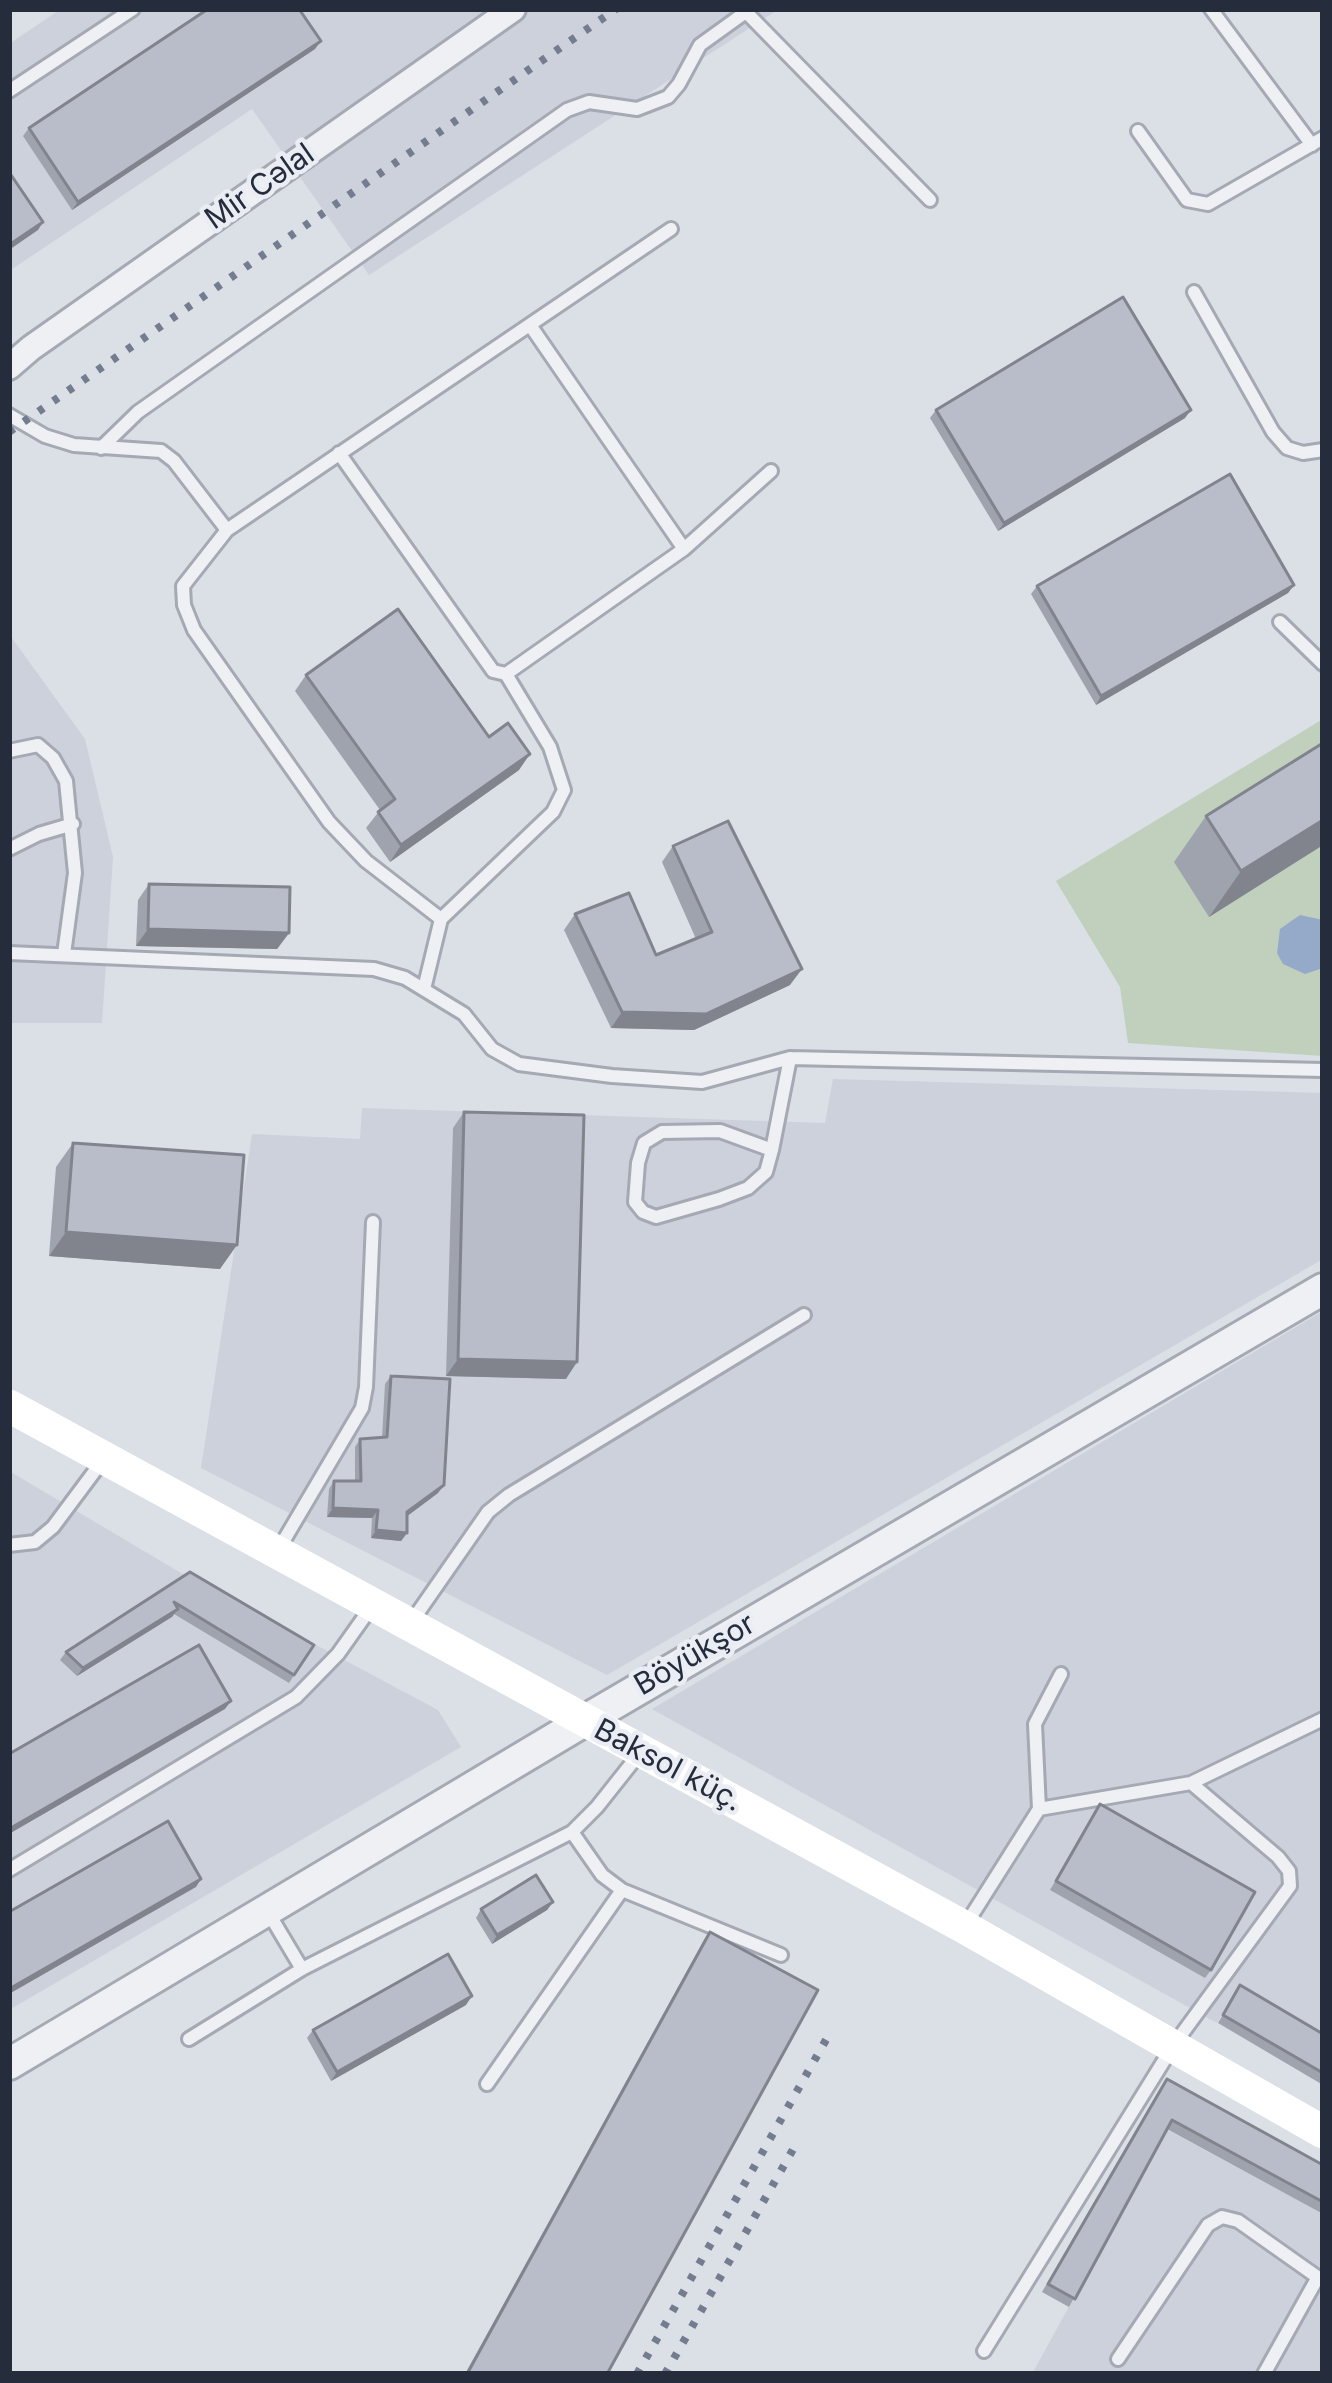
<!DOCTYPE html>
<html>
<head>
<meta charset="utf-8">
<style>
  body { margin:0 }
  #map { position:relative; width:1332px; height:2383px; overflow:hidden; background:#dbdfe6; font-family:Inter,sans-serif }
  canvas { display:block }
  .frame { position:absolute; inset:0; border:12px solid #252c3c; pointer-events:none }
</style>
</head>
<body>
<div id="map">
<canvas width="1332" height="2383"></canvas>
<div class="frame"></div>
</div>
<script>
const context = document.querySelector('canvas').getContext('2d');
context.lineJoin = 'round';
function fill(path, color) { context.fillStyle = color; context.fill(path, 'evenodd'); }
const toPath = rows => new Path2D(rows.map(r => 'M' + r).join(''));
function trace(path, color, width, dash) { context.strokeStyle = color; context.lineWidth = width; context.lineCap = dash ? 'butt' : 'round'; context.setLineDash(dash || []); context.stroke(path); }
function write(font, color, halo, rows, align = 'center') {
  context.font = font + ' Inter,sans-serif'; context.lineWidth = 9; context.setLineDash([]); context.textBaseline = 'middle'; context.strokeStyle = halo; context.fillStyle = color; for (const [text, x, y, turn = 0] of rows) {
    context.save(); context.translate(x, y); context.rotate((+turn || 0) * Math.PI / 180); context.textAlign = isNaN(turn) ? turn : align; if (halo) context.strokeText(text, 0, 0); context.fillText(text, 0, 0); context.restore();
  }
}
const built = toPath([
  [61,9,779,9,369,275,252,109,9,271,9,44],
  [9,634,85,739,113,857,102,1023,9,1023],
  [833,1079,1323,1093,1323,1259,607,1675,201,1468,252,1134,360,1139,362,1108,825,1123],
  [1323,1311,1323,2045,1234,1994,1217,2023,652,1709],
  [9,1471,181,1573,438,1710,461,1747,9,2010],
  [1166,2129,1323,2214,1323,2374,1032,2374]
]);
const green = toPath([
  [1323,719,1323,1056,1128,1043,1120,987,1056,881]
]);
const water = toPath([
  [1300,915,1323,920,1323,968,1305,974,1283,964,1277,953,1280,929]
]);
const service = toPath([
  [1211,9,1312,145],
  [746,12,930,200],
  [9,91,133,9],
  [1138,131,1187,200,1208,204,1323,138],
  [1194,292,1273,432,1287,448,1303,453,1323,450],
  [530,325,684,549],
  [9,415,45,436,74,445,161,451,174,461,227,530,671,229],
  [101,448,138,412,567,110,589,102,637,109,668,97,679,84,700,45,750,9],
  [339,453,493,671,506,674,684,549,771,471],
  [227,530,183,586,184,605,194,630,329,822,366,861,441,919,424,989],
  [1280,622,1323,664],
  [9,751,38,745,53,758,66,781,75,873,64,954],
  [9,849,39,834,73,824],
  [441,919,553,812,564,790,550,747,506,674],
  [9,953,374,969,405,978,464,1014,492,1049,519,1064,612,1076,702,1082,790,1058,1323,1070],
  [772,1150,766,1172,748,1188,719,1199,656,1217,643,1212,635,1202,638,1163,644,1143,662,1132,720,1131,772,1150,790,1058],
  [9,1545,35,1542,53,1527,103,1460],
  [277,1552,362,1408,366,1387,373,1222],
  [410,1624,488,1512,509,1495,804,1315],
  [1061,1674,1035,1724,1039,1809,1191,1783,1323,1719],
  [572,1832,602,1875,622,1890,781,1955],
  [9,1870,296,1697,338,1654,372,1606],
  [268,1912,302,1969],
  [965,1926,1039,1809],
  [189,2039,302,1969,572,1832,597,1807,639,1754],
  [487,2084,622,1890],
  [984,2351,1173,2046,1290,1886,1289,1871,1278,1857,1191,1783],
  [1118,2359,1208,2225,1222,2217,1238,2221,1323,2281],
  [1264,2374,1318,2277]
]);
const minor = toPath([
  [9,367,31,348,513,9]
]);
const tertiary = toPath([
  [9,2064,584,1721,1323,1289]
]);
const secondary = toPath([
  [9,1406,964,1927,1323,2132]
]);
const rail = toPath([
  [9,432,616,9],
  [637,2374,831,2031],
  [665,2374,795,2146]
]);
const wall = toPath([
  [315,49,72,210,23,136,29,128],
  [936,410,1185,418,998,531,930,418],
  [1294,585,1288,593,1096,705,1031,594,1037,586],
  [306,675,489,737,519,770,390,862,366,828,380,810,295,691],
  [1323,743,1323,845,1209,917,1174,862,1206,816],
  [673,846,790,985,694,1030,611,1028,564,930,575,914,656,955,696,939,662,862],
  [149,884,289,933,277,949,136,946,138,900],
  [464,1112,566,1379,446,1376,453,1128],
  [73,1143,220,1269,49,1256,56,1167],
  [391,1376,438,1493,407,1516,407,1533,401,1541,371,1538,372,1518,327,1517,329,1489,334,1481,355,1481,355,1447,360,1439,382,1438,385,1384],
  [190,1572,314,1645,289,1683,174,1614,77,1676,60,1660,66,1652],
  [1100,1804,1211,1970,1205,1978,1050,1890],
  [553,1902,547,1910,492,1944,476,1918,481,1909],
  [710,1932,607,2374,465,2374,704,1940],
  [1235,1994,1323,2034,1323,2085,1218,2023],
  [466,2005,331,2081,307,2038,313,2030],
  [1161,2087,1323,2165,1323,2214,1167,2129,1069,2307,1042,2292]
]);
const shadedWall = toPath([
  [321,41,315,49,72,210,78,202],
  [43,222,38,230,9,250,9,245],
  [1191,410,1185,418,998,531,1004,523],
  [1294,585,1288,593,1096,705,1101,696],
  [530,754,519,770,390,862,401,845],
  [1323,820,1323,845,1209,917,1241,871],
  [148,929,289,933,277,949,136,946],
  [802,969,790,985,694,1030,611,1028,622,1012],
  [66,1232,237,1245,220,1269,49,1256],
  [458,1359,577,1362,566,1379,446,1376],
  [444,1485,438,1493,402,1520,407,1512],
  [333,1508,378,1510,372,1518,327,1517],
  [376,1530,407,1533,401,1541,371,1538],
  [178,1609,172,1617,77,1676,83,1668],
  [231,1701,225,1709,9,1834,9,1829],
  [201,1879,196,1887,9,1994,9,1989],
  [553,1902,547,1910,492,1944,497,1935],
  [472,1996,466,2005,331,2081,337,2072]
]);
const building = toPath([
  [208,9,299,9,321,41,78,202,29,128,208,9],
  [9,172,43,222,9,245,9,172],
  [1123,297,1191,410,1004,523,936,410,1123,297],
  [1230,474,1294,585,1101,696,1037,586,1230,474],
  [398,609,489,737,508,723,530,754,401,845,378,812,395,799,306,675,398,609],
  [1323,743,1323,820,1241,871,1206,816,1323,743],
  [728,821,802,969,706,1014,622,1012,575,914,629,893,656,955,712,932,673,846,728,821],
  [149,884,290,887,289,933,148,929,149,884],
  [464,1112,584,1115,577,1362,458,1359,464,1112],
  [73,1143,244,1155,237,1245,66,1232,73,1143],
  [391,1376,450,1379,444,1485,407,1512,407,1533,376,1530,378,1510,333,1508,334,1481,361,1481,360,1439,387,1437,391,1376],
  [190,1572,314,1645,294,1675,174,1602,178,1609,83,1668,66,1652,190,1572],
  [199,1645,231,1701,9,1829,9,1754,199,1645],
  [1100,1804,1255,1892,1211,1970,1056,1881,1100,1804],
  [168,1821,201,1879,9,1989,9,1912,168,1821],
  [536,1875,553,1902,497,1935,481,1909,536,1875],
  [710,1932,818,1990,607,2374,467,2374,710,1932],
  [448,1954,472,1996,337,2072,313,2030,448,1954],
  [1240,1985,1323,2034,1323,2073,1223,2015,1240,1985],
  [1167,2079,1323,2165,1323,2202,1172,2120,1075,2299,1048,2284,1167,2079]
]);
const streetNames = [
  ["Mir Cəlal",260,187,-35],
  ["Böyükşor",695,1655,-30],
  ["Baksol küç.",668,1766,28]
];
fill(built, '#cdd1db');
fill(green, '#c0d0bc');
fill(water, '#94aac8');
trace(service, '#a4a9b3', 18);
trace(minor, '#a4a9b3', 30);
trace(tertiary, '#a4a9b3', 36);
trace(service, '#eef0f4', 12);
trace(minor, '#eef0f4', 24);
trace(tertiary, '#eef0f4', 30);
trace(secondary, '#fff', 33);
trace(rail, '#747d90', 8, [6, 12]);
fill(wall, '#9ea3ad');
fill(shadedWall, '#81848d');
fill(building, '#b8bdc9');
trace(building, '#81848d', 3);
write('30px', '#252c3c', '#eaeef4', streetNames);
</script>
</body>
</html>
